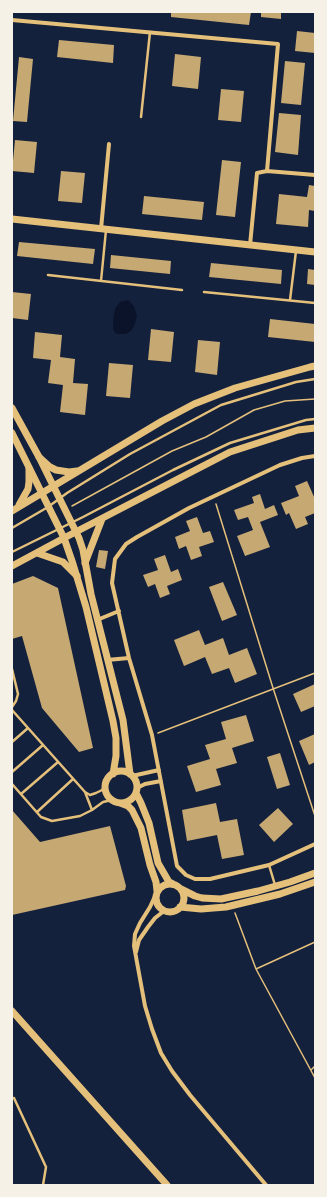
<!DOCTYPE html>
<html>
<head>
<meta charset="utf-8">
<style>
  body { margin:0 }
  #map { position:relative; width:327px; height:1197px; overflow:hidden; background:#14213d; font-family:"Space Grotesk",sans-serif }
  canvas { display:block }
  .frame { position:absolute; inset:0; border:13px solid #f6f1e7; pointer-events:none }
</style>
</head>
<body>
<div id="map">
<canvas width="327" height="1197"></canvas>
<div class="frame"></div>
</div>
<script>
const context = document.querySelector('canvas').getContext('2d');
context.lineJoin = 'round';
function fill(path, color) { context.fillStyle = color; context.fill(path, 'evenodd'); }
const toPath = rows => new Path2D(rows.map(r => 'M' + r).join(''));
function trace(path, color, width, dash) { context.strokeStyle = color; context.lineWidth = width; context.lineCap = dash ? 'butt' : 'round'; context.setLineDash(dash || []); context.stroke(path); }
const water = toPath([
  [128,300,134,306,137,316,135,324,131,331,126,334,116,334,113,329,113,321,115,309,120,302]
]);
const building = toPath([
  [171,12,251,12,249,25,171,17],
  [261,12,281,12,281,19,261,17],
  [297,31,315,33,315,53,295,51],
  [59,40,114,45,113,63,57,57],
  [175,54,201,57,198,89,172,86],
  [19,57,33,59,27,122,13,121],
  [285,61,305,63,301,105,281,103],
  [221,89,244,91,241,122,218,120],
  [279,113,301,115,298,155,275,152],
  [15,140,37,142,34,173,12,171],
  [222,160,241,162,235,217,216,215],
  [61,171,85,173,82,203,58,201],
  [309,185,315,186,315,211,309,210,308,227,276,224,279,194,307,197],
  [144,196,204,202,202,220,142,214],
  [19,242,95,249,93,264,17,256],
  [111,255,171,261,170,274,110,268],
  [211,263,282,270,281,284,209,277],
  [308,269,315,270,315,285,307,284],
  [12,292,31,294,28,320,12,318],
  [270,319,315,324,315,342,268,337],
  [151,329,174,332,171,362,148,360],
  [35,332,62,335,60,357,75,359,73,383,88,384,85,415,60,412,63,385,48,383,51,360,33,358],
  [198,340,220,342,217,375,195,372],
  [109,363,133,365,130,398,106,396],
  [307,481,315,499,315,513,305,517,308,524,296,529,289,513,286,515,281,503,299,496,295,486],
  [260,494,265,509,274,505,278,515,260,522,270,547,245,556,237,536,253,530,248,517,238,520,234,510,254,503,252,497],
  [197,517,203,533,210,531,214,542,199,547,202,556,191,560,186,546,179,549,175,537,190,531,186,521],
  [99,550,108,551,105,569,96,567],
  [165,555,171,572,178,569,182,580,167,586,170,594,160,598,155,584,148,587,143,575,158,570,154,559],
  [33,576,58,588,93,748,79,752,42,708,22,636,12,639,12,584],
  [223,582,237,615,222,621,209,587],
  [199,630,205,645,223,638,229,655,247,648,257,674,235,683,229,668,212,674,205,657,184,666,174,640],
  [315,684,315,706,301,712,293,694],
  [246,715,254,741,232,748,237,763,216,769,221,785,196,792,187,766,210,759,205,745,226,739,221,722],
  [315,734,315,762,309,765,299,741],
  [280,753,290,785,277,789,267,757],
  [216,803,220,822,237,819,244,855,222,859,217,835,187,841,182,810],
  [278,808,293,824,274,842,259,825],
  [12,810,40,842,110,826,126,886,125,890,12,915]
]);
const path = toPath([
  [216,504,273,688,315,816],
  [72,506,172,451,206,437,254,410,285,401,315,399],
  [158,733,315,673],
  [235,913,256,969,315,1078],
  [256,969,315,942],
  [311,1070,315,1066]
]);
const service = toPath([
  [141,117,150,32],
  [48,275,182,290],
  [101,281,106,230],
  [204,292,315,303],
  [290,300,296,251],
  [12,528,48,507,67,493,130,454,221,405,296,382,315,379],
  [12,552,83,517,173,470,230,443,306,420,315,419],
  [12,669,18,694,16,701,12,707],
  [12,710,85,792,90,795,96,793,102,790,106,783],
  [12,742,28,728],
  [12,772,43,745],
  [12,784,41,817,52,821,80,816,92,810,103,802,112,800],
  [85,792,92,810],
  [21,794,58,762],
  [37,812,73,779],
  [269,865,275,885],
  [14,1098,46,1167,43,1185]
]);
const minor = toPath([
  [12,20,278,44,267,171],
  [101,229,109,144],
  [250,245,257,173,267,171,315,175],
  [315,456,302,458,280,465,189,508,137,537,126,544,115,559,112,583,129,658,152,735,177,866,186,875,195,879,210,879,269,865,315,844],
  [97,620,119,611],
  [107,660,129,658],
  [132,776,159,770],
  [137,788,145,784,161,781],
  [156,894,150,907,140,923,135,934,134,946,145,1006,152,1029,161,1053,172,1071,190,1095,266,1185],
  [136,952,139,940,148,927,155,918,164,911]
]);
const tertiary = toPath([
  [12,219,315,252],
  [12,408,39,457,79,538,83,550,91,594,123,720,130,774],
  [12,433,64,538,73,564,86,607,113,721,116,738,116,756,113,774],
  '105 787a16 16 0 1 1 32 0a16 16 0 1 1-32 0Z',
  [136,793,141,803,149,823,158,863,169,882,173,884],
  [120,803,128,806,132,810,141,828,150,865,156,882,157,891],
  '156 898a14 14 0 1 1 28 0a14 14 0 1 1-28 0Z',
  [181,889,195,896,202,898,221,899,258,891,290,882,315,873],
  [180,907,201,909,226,907,280,894,315,882],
  [12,1011,167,1185]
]);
const secondary = toPath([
  [39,457,50,467,56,470,69,472,77,471],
  [19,505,28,489,29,482,29,468],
  [12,511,162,421,194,404,235,388,310,367,315,366],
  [37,553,63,562,77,576],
  [85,563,102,519],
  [12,566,64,538,230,452,298,430,315,428]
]);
fill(water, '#0b132b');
fill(building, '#c6a872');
trace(path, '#e5c07b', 1.5);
trace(service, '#e5c07b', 2.5);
trace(minor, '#e5c07b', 4);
trace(tertiary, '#e5c07b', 7);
trace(secondary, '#e5c07b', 7);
</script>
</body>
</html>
